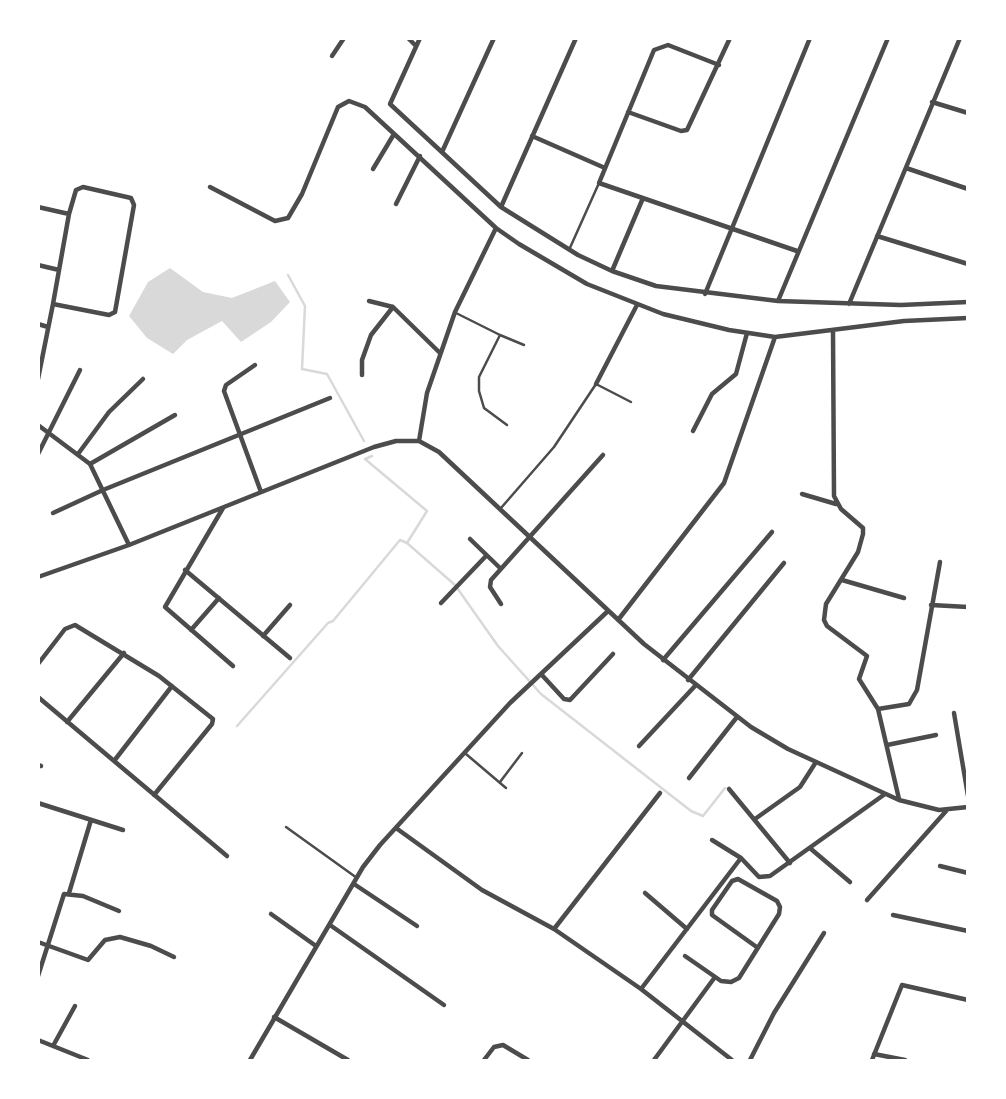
<!DOCTYPE html>
<html>
<head>
<meta charset="utf-8">
<style>
  body { margin:0 }
  #map { position:relative; width:1006px; height:1099px; overflow:hidden; background:#fff; font-family:Roboto,sans-serif }
  canvas { display:block }
  .frame { position:absolute; inset:0; border:40px solid #fff; pointer-events:none }
</style>
</head>
<body>
<div id="map">
<canvas width="1006" height="1099"></canvas>
<div class="frame"></div>
</div>
<script>
const context = document.querySelector('canvas').getContext('2d');
context.lineJoin = 'round';
function fill(path, color) { context.fillStyle = color; context.fill(path, 'evenodd'); }
const toPath = rows => new Path2D(rows.map(r => 'M' + r).join(''));
function trace(path, color, width, dash) { context.strokeStyle = color; context.lineWidth = width; context.lineCap = dash ? 'butt' : 'round'; context.setLineDash(dash || []); context.stroke(path); }
const water = toPath([
  [170,268,203,292,232,298,275,281,290,302,271,322,241,342,222,321,187,340,173,354,147,338,129,316,148,282]
]);
const stream = toPath([
  [288,275,305,306,302,369,327,374,364,441],
  [372,456,365,459,427,511,407,543,455,585,498,646,541,694,691,811,703,816,725,788],
  [237,726,328,623,333,621,400,540,407,543]
]);
const service = toPath([
  [569,250,599,183],
  [456,313,500,335],
  [507,425,484,408,479,391,479,377,500,335,524,345],
  [501,508,554,447,596,384,631,402],
  [466,754,506,788],
  [500,782,522,753],
  [286,827,357,878]
]);
const minor = toPath([
  [408,38,416,46],
  [420,38,390,104,501,207,578,255,612,271,656,286,778,301,901,305,968,302],
  [332,56,344,38],
  [719,65,668,45,654,50,599,183,797,251],
  [932,102,968,113],
  [628,112,681,131,687,130,730,38],
  [532,136,605,168],
  [442,152,494,38],
  [906,168,968,189],
  [373,169,394,134],
  [210,187,275,221,288,218,302,194,338,107,349,101,365,107,496,228,519,244,587,284,663,314,729,330,775,337,904,321,968,318],
  [396,204,420,156],
  [38,207,69,214],
  [501,207,576,38],
  [877,236,968,264],
  [38,265,59,270],
  [612,271,643,198],
  [705,294,810,38],
  [369,301,393,307,440,353],
  [778,301,888,38],
  [849,304,960,38],
  [38,324,48,327],
  [833,331,834,496,841,509,863,528,863,534,858,552,826,604,824,620,827,626,867,656,859,679,878,709],
  [255,365,226,385,224,391,261,492],
  [362,375,362,360,371,335,393,307],
  [38,379,53,304,69,214,76,190,83,187,131,198,134,205,115,312,109,315,53,304],
  [596,384,637,305],
  [38,425,90,464,129,545],
  [693,431,712,394,736,374,747,333],
  [419,441,427,393,455,312,496,228],
  [38,454,80,370],
  [78,454,109,412,143,379],
  [90,464,175,415],
  [802,494,836,504],
  [223,508,165,607,233,666],
  [53,513,103,490,330,398],
  [470,539,500,568],
  [185,570,290,658],
  [38,577,129,545,374,447,396,441,419,441,439,452,644,644,751,727,788,749,899,800,939,810,968,807],
  [842,580,904,598],
  [441,603,486,556],
  [501,604,490,587,491,580,603,455],
  [931,605,968,607],
  [618,620,724,483,775,337],
  [191,630,219,598],
  [263,636,290,605],
  [663,660,772,532],
  [38,664,65,629,75,625,159,676,213,719,212,724,154,795],
  [541,674,564,699,570,700,613,654],
  [688,680,784,563],
  [38,697,227,856],
  [954,713,968,796],
  [67,722,124,653],
  [887,745,936,735],
  [639,746,695,686],
  [114,761,172,686],
  [38,765,41,766],
  [689,778,737,717],
  [729,789,790,863],
  [899,799,878,709,909,704,917,690,940,562],
  [38,803,123,830],
  [755,819,800,787,816,762],
  [396,828,482,890,554,929,641,989,732,1060],
  [712,840,741,858],
  [811,849,850,882],
  [940,866,968,873],
  [354,884,417,926],
  [69,893,91,820],
  [645,893,687,929],
  [867,900,947,810],
  [271,914,316,946],
  [893,915,968,931],
  [330,925,444,1005],
  [554,929,660,793],
  [38,942,88,960,105,940,120,937,151,946,174,957],
  [685,956,721,981,731,982,739,978,779,914,780,907,777,901,738,879,732,881,712,910,712,915,758,948],
  [38,976,64,894,83,896,119,911],
  [641,989,741,858,759,877,770,876,885,794],
  [274,1017,348,1060],
  [38,1040,88,1060],
  [53,1046,75,1006],
  [874,1054,905,1060],
  [250,1060,363,867,380,845,510,703,608,611],
  [484,1060,494,1047,503,1045,528,1060],
  [654,1060,715,977],
  [750,1060,774,1013,824,933],
  [872,1060,902,985,968,1000]
]);
fill(water, '#d9d9d9');
trace(stream, '#d9d9d9', 2.5);
trace(service, '#4c4c4c', 2.5);
trace(minor, '#4c4c4c', 4.5);
</script>
</body>
</html>
